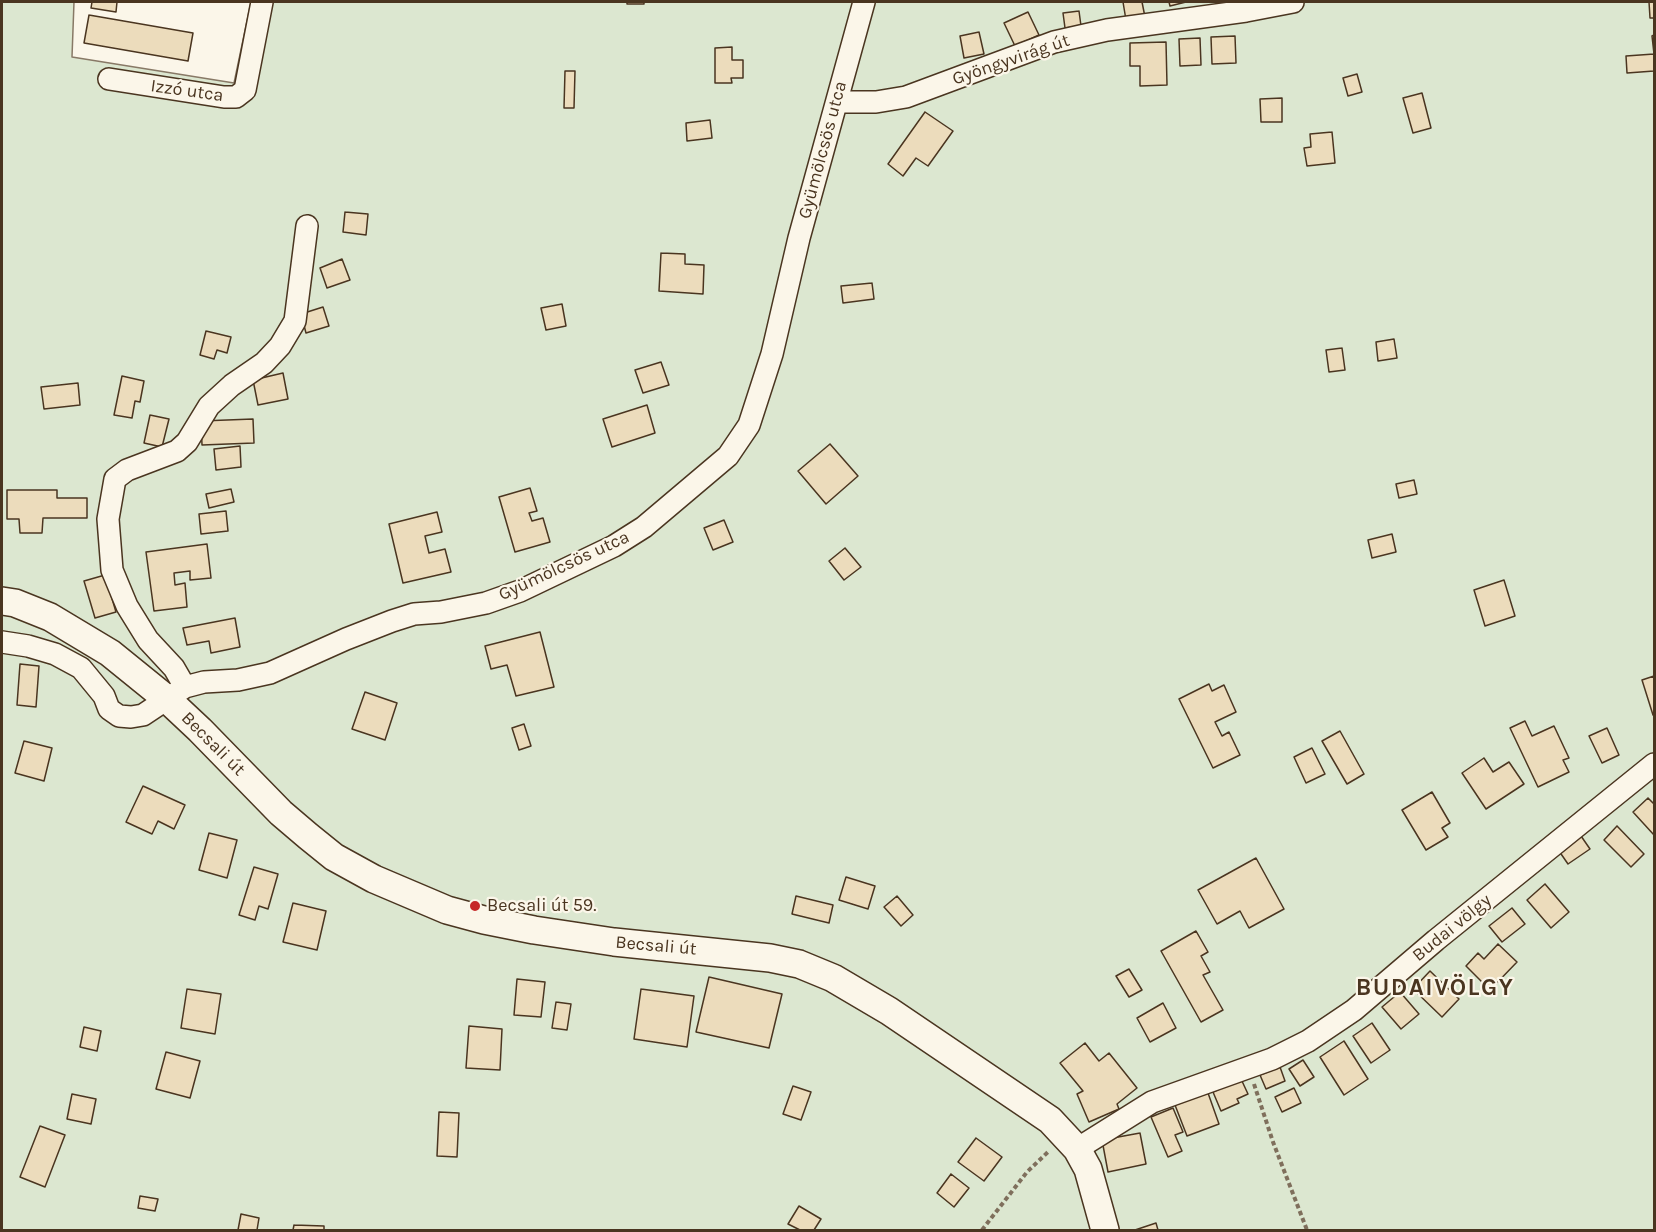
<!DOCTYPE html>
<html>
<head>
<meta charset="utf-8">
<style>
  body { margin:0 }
  #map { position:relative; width:1656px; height:1232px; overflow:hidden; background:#fbf6e9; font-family:Karla,sans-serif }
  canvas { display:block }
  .frame { position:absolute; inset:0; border:3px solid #4a3520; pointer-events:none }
</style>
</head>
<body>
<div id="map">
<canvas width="1656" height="1232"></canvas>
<div class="frame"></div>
</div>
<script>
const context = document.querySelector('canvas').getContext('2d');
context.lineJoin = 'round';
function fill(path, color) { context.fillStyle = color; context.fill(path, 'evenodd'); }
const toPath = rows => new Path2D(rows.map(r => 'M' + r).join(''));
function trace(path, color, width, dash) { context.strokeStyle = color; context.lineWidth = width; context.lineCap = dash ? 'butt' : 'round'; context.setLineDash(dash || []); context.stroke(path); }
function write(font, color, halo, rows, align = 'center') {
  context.font = font + ' Karla,sans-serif'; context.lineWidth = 4.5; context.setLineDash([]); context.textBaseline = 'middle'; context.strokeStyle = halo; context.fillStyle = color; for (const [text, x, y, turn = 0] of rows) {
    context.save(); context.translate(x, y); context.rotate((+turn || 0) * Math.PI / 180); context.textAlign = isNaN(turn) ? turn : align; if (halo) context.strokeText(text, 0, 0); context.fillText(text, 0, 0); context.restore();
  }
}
const green = toPath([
  [2,2,74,2,72,57,234,83,251,2,1654,2,1654,1230,2,1230,2,2]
]);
const building = toPath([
  [92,2,117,2,116,12,91,8,92,2],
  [627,2,644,2,644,4,627,4,627,2],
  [1123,2,1142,2,1145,17,1126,20,1123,2],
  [1169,2,1186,2,1170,6,1169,2],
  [1649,2,1654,2,1654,18,1650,18,1649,2],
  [1079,11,1081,26,1065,28,1063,13,1079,11],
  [1028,12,1039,35,1015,46,1004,23,1028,12],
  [89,15,193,33,188,61,84,43,89,15],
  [979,32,984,54,964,58,960,36,979,32],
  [1654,35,1654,71,1627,73,1626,56,1654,54,1652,36,1654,35],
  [1235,36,1236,63,1212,64,1211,37,1235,36],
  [1200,38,1201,65,1180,66,1179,39,1200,38],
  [1166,42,1167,85,1140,86,1140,66,1130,66,1130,43,1166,42],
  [732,47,732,60,743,60,743,78,731,78,732,83,715,83,715,48,732,47],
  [565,71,575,71,574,108,564,108,565,71],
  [1357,74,1362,92,1348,96,1343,78,1357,74],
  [1422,93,1431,128,1413,133,1403,98,1422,93],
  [1282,98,1282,122,1261,122,1260,99,1282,98],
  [925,112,953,131,928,166,916,158,903,176,888,164,925,112],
  [710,120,712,138,687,141,686,123,710,120],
  [1332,132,1335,163,1307,166,1304,148,1311,147,1310,134,1332,132],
  [345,212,368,214,366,235,343,232,345,212],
  [661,253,685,254,685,264,704,265,703,294,659,291,661,253],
  [342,259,350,280,327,288,320,268,342,259],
  [872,283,874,299,843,303,841,286,872,283],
  [562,304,566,326,546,330,541,308,562,304],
  [323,307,329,326,306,333,301,314,323,307],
  [206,331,231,337,227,353,217,350,214,359,200,355,206,331],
  [1394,339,1397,358,1378,361,1376,342,1394,339],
  [1342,348,1345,370,1329,372,1326,350,1342,348],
  [661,362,669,385,643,393,635,370,661,362],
  [283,373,288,399,258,405,253,380,283,373],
  [122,376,144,381,140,402,135,401,132,418,114,415,122,376],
  [78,383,80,405,44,409,41,387,78,383],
  [647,405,655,433,612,447,603,419,647,405],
  [150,415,169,419,162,447,144,443,150,415],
  [253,419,254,443,202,445,201,421,253,419],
  [830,444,858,476,826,504,798,471,830,444],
  [240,446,241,467,216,470,214,449,240,446],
  [1414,480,1417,494,1399,498,1396,484,1414,480],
  [530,488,537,511,529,513,532,521,543,518,550,542,515,552,499,497,530,488],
  [231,489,234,502,209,508,206,494,231,489],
  [7,490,57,490,57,498,87,498,87,518,43,518,42,533,20,533,19,519,7,519,7,490],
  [226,511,228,531,201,534,199,514,226,511],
  [437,512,442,532,425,536,429,553,445,549,451,572,403,583,389,524,437,512],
  [724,520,733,542,713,550,704,528,724,520],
  [1392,534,1396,552,1372,558,1368,540,1392,534],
  [207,544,211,578,190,580,190,571,174,573,175,585,185,583,187,607,154,611,146,552,207,544],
  [845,548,861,567,844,580,829,561,845,548],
  [105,575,116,612,95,618,84,581,105,575],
  [1504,580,1515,616,1485,626,1474,590,1504,580],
  [235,618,240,647,211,653,209,641,187,645,183,628,235,618],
  [540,632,554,687,516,696,507,665,491,669,485,646,540,632],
  [20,664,39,666,36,707,17,705,20,664],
  [1654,676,1654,715,1653,715,1642,680,1654,676],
  [1209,684,1212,691,1224,685,1236,712,1215,722,1222,736,1229,732,1240,755,1213,768,1179,699,1209,684],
  [365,692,397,703,385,740,352,729,365,692],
  [1525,721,1532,736,1554,726,1569,758,1563,760,1569,772,1538,787,1510,728,1525,721],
  [524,724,531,746,519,750,512,728,524,724],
  [1607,728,1619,755,1602,763,1589,736,1607,728],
  [1340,731,1364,774,1347,784,1322,741,1340,731],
  [24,741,52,748,44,781,15,773,24,741],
  [1312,748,1325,774,1306,783,1294,757,1312,748],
  [1484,758,1493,772,1509,762,1524,784,1486,809,1462,773,1484,758],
  [143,786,185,805,174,829,158,821,152,834,126,822,143,786],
  [1432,792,1450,823,1442,828,1448,837,1426,850,1402,810,1432,792],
  [1648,798,1654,804,1654,835,1633,812,1648,798],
  [1617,826,1644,854,1631,867,1604,840,1617,826],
  [209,833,237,840,227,878,199,870,209,833],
  [1581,836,1590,849,1568,864,1559,851,1581,836],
  [1256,858,1284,909,1249,928,1240,911,1217,924,1198,890,1256,858],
  [254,867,278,874,268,909,259,906,255,920,239,915,254,867],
  [846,877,875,886,868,909,839,900,846,877],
  [1545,884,1569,912,1551,928,1527,900,1545,884],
  [796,896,833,905,829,923,792,914,796,896],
  [897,896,913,915,901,926,884,907,897,896],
  [293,903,326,911,317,950,283,942,293,903],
  [1512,908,1525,924,1502,942,1489,926,1512,908],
  [1196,931,1208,952,1201,956,1210,972,1203,975,1223,1010,1201,1022,1161,951,1196,931],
  [1498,944,1517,962,1490,990,1466,966,1478,953,1484,959,1498,944],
  [1129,969,1142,990,1129,997,1116,976,1129,969],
  [1430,971,1459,999,1442,1017,1413,989,1430,971],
  [709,977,782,994,769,1048,696,1032,709,977],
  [517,979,545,982,541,1017,514,1015,517,979],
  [187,989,221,994,215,1034,181,1028,187,989],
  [641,989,694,996,687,1047,634,1039,641,989],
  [1400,992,1419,1014,1401,1029,1382,1007,1400,992],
  [556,1002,571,1004,567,1030,552,1028,556,1002],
  [1163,1003,1176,1028,1150,1042,1137,1018,1163,1003],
  [1372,1023,1390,1050,1371,1063,1353,1036,1372,1023],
  [469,1026,502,1029,500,1070,466,1068,469,1026],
  [84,1027,101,1031,97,1051,80,1047,84,1027],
  [1344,1041,1368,1079,1344,1095,1320,1057,1344,1041],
  [1085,1043,1099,1061,1109,1053,1137,1088,1117,1104,1119,1109,1089,1122,1077,1094,1083,1091,1060,1063,1085,1043],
  [166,1052,200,1061,190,1098,156,1089,166,1052],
  [1303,1060,1314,1077,1300,1086,1289,1069,1303,1060],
  [1280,1067,1285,1081,1266,1089,1260,1075,1280,1067],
  [1241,1079,1248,1094,1237,1099,1239,1103,1221,1111,1213,1092,1241,1079],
  [793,1086,811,1092,801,1120,783,1114,793,1086],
  [1294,1088,1301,1103,1282,1112,1275,1097,1294,1088],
  [1208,1093,1219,1124,1187,1136,1175,1105,1208,1093],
  [72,1094,96,1099,91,1124,67,1119,72,1094],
  [1173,1108,1183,1132,1175,1135,1182,1151,1168,1157,1151,1117,1173,1108],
  [439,1112,459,1113,457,1157,437,1156,439,1112],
  [40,1126,65,1135,45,1187,20,1177,40,1126],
  [1140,1133,1146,1164,1108,1172,1102,1140,1140,1133],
  [976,1138,1002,1157,984,1181,958,1162,976,1138],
  [951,1174,969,1188,954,1207,937,1193,951,1174],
  [140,1196,158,1199,155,1211,138,1208,140,1196],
  [799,1206,821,1219,814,1230,800,1230,788,1224,799,1206],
  [241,1214,259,1218,257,1230,238,1230,241,1214],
  [1156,1223,1158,1230,1135,1230,1156,1223],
  [294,1225,324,1226,324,1230,293,1230,294,1225]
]);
const path = toPath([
  [1254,1084,1273,1142,1307,1230],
  [982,1230,1027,1172,1049,1151]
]);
const minor = toPath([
  [109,79,224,97,236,97,245,90,262,2],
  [837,102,876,102,906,97,1054,42,1107,30,1246,11,1293,2],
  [2,642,28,646,55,654,81,668,104,696,109,709,119,716,131,717,143,715,185,687,204,682,238,680,270,673,346,639,392,621,414,614,441,612,486,603,520,591,614,546,644,527,728,456,749,425,772,354,799,238,864,2],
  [185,687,174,668,148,640,127,606,112,570,108,519,115,479,127,470,177,451,187,442,209,406,232,385,264,363,280,346,295,321,307,226],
  [1077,1149,1152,1102,1272,1059,1308,1041,1354,1010,1436,940,1654,764]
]);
const major = toPath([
  [2,601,15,603,50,617,110,653,168,700,200,730,281,813,308,836,334,857,374,879,447,910,484,920,534,930,614,942,770,958,799,964,833,978,889,1011,1050,1120,1077,1149,1088,1169,1105,1230]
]);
const markers = [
  [475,906,6,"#c62828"]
];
const streetNames = [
  ["Gyöngyvirág út",1011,60,-19],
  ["Izzó utca",187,91,8],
  ["Gyümölcsös utca",823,150,-75],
  ["Gyümölcsös utca",564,566,-25],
  ["Becsali út",213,744,45],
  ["Budai völgy",1452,928,-39],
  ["Becsali út",656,946,5]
];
const poiNames = [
  ["Becsali út 59.",487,906]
];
const districtNames = [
  ["BUDAIVÖLGY",1435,988]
];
fill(green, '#dce7d0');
trace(green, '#887966', 1.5);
fill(building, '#ecdcbc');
trace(building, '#4a3520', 1.5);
trace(minor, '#4a3520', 24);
trace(major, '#4a3520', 30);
trace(path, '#7f6f5c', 4, [4.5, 3]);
trace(minor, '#fbf6e9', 21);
trace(major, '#fbf6e9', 27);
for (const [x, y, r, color] of markers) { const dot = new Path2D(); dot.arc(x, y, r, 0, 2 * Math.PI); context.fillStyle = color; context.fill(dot); trace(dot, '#fbf6e9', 2); }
write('18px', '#4a3520', '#fbf6e9', streetNames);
write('18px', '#4a3520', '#fbf6e9', poiNames, 'left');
context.letterSpacing = '1.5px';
write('bold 24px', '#4a3520', '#fbf6e9', districtNames);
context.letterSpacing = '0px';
</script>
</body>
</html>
